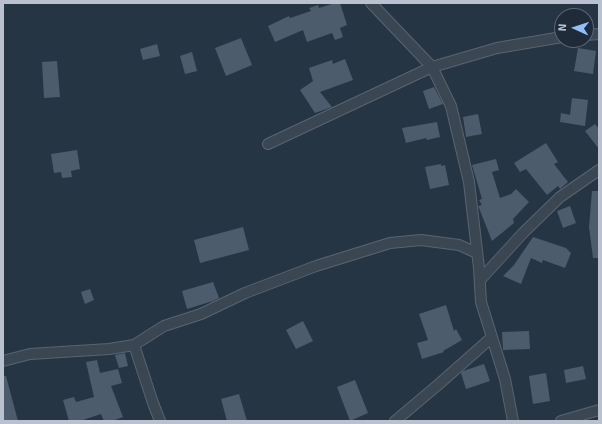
<!DOCTYPE html>
<html>
<head>
<meta charset="utf-8">
<style>
  body { margin:0 }
  #map { position:relative; width:602px; height:424px; overflow:hidden; background:#263544; font-family:Signika,sans-serif }
  canvas { display:block }
  .frame { position:absolute; inset:0; border:4px solid #b8c1cd; pointer-events:none }
  .north { position:absolute; left:554px; top:8px; width:40px; height:40px; box-sizing:border-box; background:#1f2b39; border:1px solid #5c6774; border-radius:50%; rotate:273deg; font-size:11px; font-weight:700; line-height:16px; text-align:center; color:#b8c1cd }
  .north::after { content:''; display:block; margin:auto; width:14px; height:18px; background:#8ec0fb; clip-path:polygon(50% 0,100% 100%,50% 72%,0 100%) }
</style>
</head>
<body>
<div id="map">
<canvas width="602" height="424"></canvas>
<div class="frame"></div>
<div class="north">N</div>
</div>
<script>
const context = document.querySelector('canvas').getContext('2d');
context.lineJoin = 'round';
function fill(path, color) { context.fillStyle = color; context.fill(path, 'evenodd'); }
const toPath = rows => new Path2D(rows.map(r => 'M' + r).join(''));
function trace(path, color, width, dash) { context.strokeStyle = color; context.lineWidth = width; context.lineCap = dash ? 'butt' : 'round'; context.setLineDash(dash || []); context.stroke(path); }
const building = toPath([
  [335,3,340,3,347,25,340,28,343,37,335,40,332,33,307,42,303,30,275,42,268,26,289,16,290,18,311,11,309,8,318,5,319,8],
  [241,38,252,65,226,76,215,48],
  [157,44,160,56,143,60,140,49],
  [578,48,596,51,593,74,574,71],
  [192,52,197,71,185,74,180,56],
  [345,59,353,80,320,92,332,107,315,113,300,90,313,81,309,68,332,60,333,64],
  [57,61,60,97,44,98,42,62],
  [434,87,443,104,429,109,423,91],
  [572,98,588,100,585,126,560,122,561,113,570,115],
  [478,114,482,134,466,137,463,117],
  [437,122,440,137,427,140,426,138,406,143,402,128],
  [595,124,599,129,599,149,585,131],
  [546,143,558,162,554,164,568,182,560,189,558,186,547,195,526,169,520,172,514,163],
  [77,150,80,169,71,171,72,177,62,178,61,172,54,173,51,154],
  [496,159,499,170,492,172,500,198,511,194,516,189,529,202,513,219,514,223,492,241,479,208,478,206,482,205,479,200,482,199,472,165],
  [441,164,441,166,445,165,449,185,430,189,425,167],
  [592,191,599,191,599,258,593,258,589,227],
  [570,206,576,223,563,228,557,211],
  [243,227,249,250,200,263,194,240],
  [533,237,566,248,571,253,565,268,543,260,542,263,531,258,521,284,503,276,514,265],
  [213,282,219,298,213,301,187,309,182,291],
  [90,289,94,300,85,304,81,292],
  [446,305,454,331,456,329,462,340,443,351,444,352,422,359,417,343,428,340,419,314],
  [303,321,313,341,296,349,286,330],
  [529,331,530,349,503,350,502,332],
  [125,353,128,366,119,368,115,355],
  [97,360,100,373,118,369,122,383,111,386,123,417,112,421,104,421,101,414,80,421,69,421,63,400,74,397,76,402,94,397,86,362],
  [484,364,490,381,466,389,461,373,463,371],
  [583,366,586,379,566,383,564,370],
  [546,373,550,401,533,404,529,376],
  [3,376,6,376,18,421,3,421],
  [355,380,368,413,350,421,337,387],
  [239,394,247,421,227,421,221,399]
]);
const minor = toPath([
  [371,3,432,67,451,106,469,182,479,268,481,302,505,379,513,421],
  [586,35,599,34],
  [268,144,432,67,497,48,562,37],
  [480,280,523,233,560,197,599,170],
  [134,345,153,403,160,421],
  [3,361,30,354,109,349,134,345,164,326,201,314,245,293,316,266,390,243,421,240,459,245,477,253],
  [395,421,439,384,491,338],
  [561,421,599,410]
]);
fill(building, '#4c5c6d');
trace(minor, '#596470', 12);
trace(minor, '#3b4653', 10);
</script>
</body>
</html>
